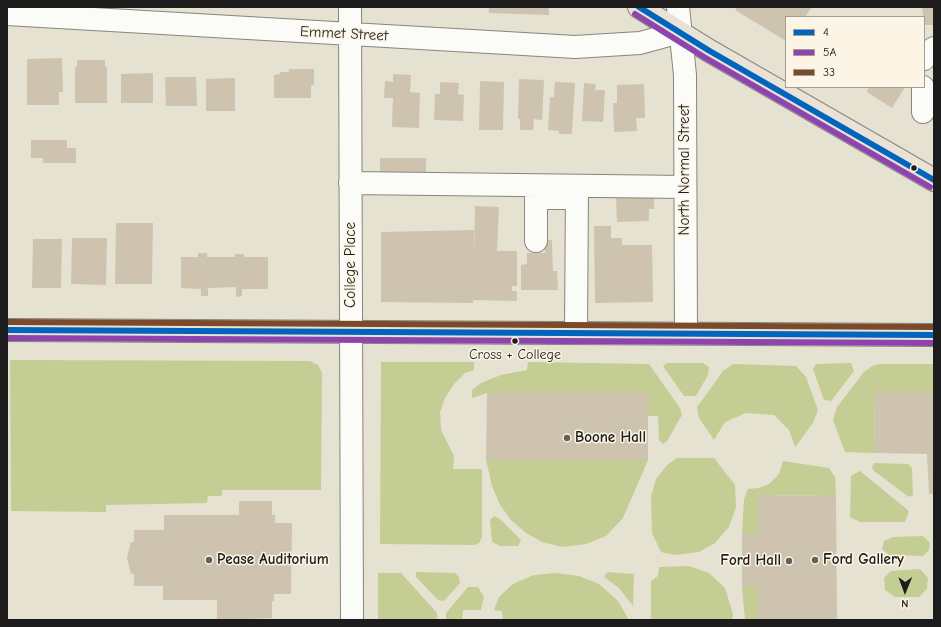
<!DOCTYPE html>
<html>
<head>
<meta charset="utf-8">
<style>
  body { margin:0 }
  #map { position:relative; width:941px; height:627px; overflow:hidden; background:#e6e2d1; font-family:"Comic Neue",sans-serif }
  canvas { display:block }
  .frame { position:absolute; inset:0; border:8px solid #1c1c1c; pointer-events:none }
  .legend { position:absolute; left:785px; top:16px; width:140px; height:72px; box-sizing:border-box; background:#fcf5e5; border:1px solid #a29e95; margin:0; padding:5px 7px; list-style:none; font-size:12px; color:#1c1c1c }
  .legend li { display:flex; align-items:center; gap:8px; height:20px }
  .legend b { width:20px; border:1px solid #a29e95 }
  .north { position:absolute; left:885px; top:571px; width:40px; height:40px; -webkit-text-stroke:3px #fcf5e5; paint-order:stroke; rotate:181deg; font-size:11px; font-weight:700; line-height:16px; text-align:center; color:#1c1c1c }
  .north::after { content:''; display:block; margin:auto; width:14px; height:18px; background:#1c1c1c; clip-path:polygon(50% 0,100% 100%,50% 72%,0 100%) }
</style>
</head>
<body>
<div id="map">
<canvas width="941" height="627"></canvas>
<div class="frame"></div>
<ul class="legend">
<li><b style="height:5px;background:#0065bd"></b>4</li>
<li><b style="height:5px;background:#8e44ad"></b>5A</li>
<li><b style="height:5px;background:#7a4b2a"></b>33</li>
</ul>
<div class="north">N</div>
</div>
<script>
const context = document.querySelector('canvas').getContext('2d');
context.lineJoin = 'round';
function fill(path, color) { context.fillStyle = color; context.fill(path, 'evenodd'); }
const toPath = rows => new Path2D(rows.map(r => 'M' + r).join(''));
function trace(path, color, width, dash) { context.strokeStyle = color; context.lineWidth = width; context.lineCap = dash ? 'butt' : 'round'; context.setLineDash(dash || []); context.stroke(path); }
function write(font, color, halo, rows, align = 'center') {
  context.font = font + ' "Comic Neue",sans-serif'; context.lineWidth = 3; context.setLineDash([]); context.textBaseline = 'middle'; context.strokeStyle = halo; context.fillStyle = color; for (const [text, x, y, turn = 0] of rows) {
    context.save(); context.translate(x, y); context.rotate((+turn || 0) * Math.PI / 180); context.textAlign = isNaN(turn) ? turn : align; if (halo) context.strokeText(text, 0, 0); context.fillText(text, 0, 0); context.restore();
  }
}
const green = toPath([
  [10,360,310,361,318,365,322,373,321,490,222,490,222,496,208,496,207,503,106,505,106,512,11,511],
  [381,362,474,362,474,370,465,373,454,384,445,398,440,412,441,430,454,456,453,469,482,469,482,537,479,543,475,545,380,544],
  [528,362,649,364,680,408,682,415,667,441,663,444,659,440,658,416,648,416,647,393,487,393,472,398,472,390,481,383,501,375,527,370],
  [667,363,703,363,709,367,708,375,696,396,684,396,663,366],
  [851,363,854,371,831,401,824,400,813,369,816,364],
  [733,364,796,366,806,377,818,410,813,423,795,447,789,430,774,415,746,413,725,422,714,440,699,418,697,407,723,371],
  [880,364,934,364,934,393,875,393,874,453,845,452,833,420,837,407,864,372,872,366],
  [677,458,714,458,735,485,736,507,729,527,715,543,699,552,674,555,661,552,652,533,651,497,656,479,667,465],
  [486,460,648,460,623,518,606,536,586,544,562,547,542,542,526,533,510,519,499,503,492,486],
  [783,461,829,468,835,477,836,496,758,495,758,534,742,534,744,499,748,489,758,488,769,484,779,474],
  [874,463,908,464,912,468,913,495,909,497,874,471,872,467],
  [860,471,909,511,905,522,860,522,850,517,851,476],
  [494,516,500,519,521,540,518,546,500,546,492,542,490,520],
  [923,536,930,543,929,550,923,556,889,555,882,549,884,541,893,537],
  [689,566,709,573,725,588,733,614,732,620,651,620,651,581,658,576,659,567],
  [920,569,928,578,927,589,919,597,895,597,885,590,884,578,891,571],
  [416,572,455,573,459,577,460,583,444,601,438,600,416,577],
  [607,572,634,574,633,606,619,588,604,577],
  [378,573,401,573,437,613,437,620,378,620],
  [556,573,579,576,599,584,618,601,629,620,503,620,502,611,494,610,499,597,513,584,534,575],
  [468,587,478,587,484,597,481,610,463,610,462,620,446,620,446,613],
  [742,587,758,587,758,620,745,620]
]);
const building = toPath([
  [489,7,549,7,549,15,489,13],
  [737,7,812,7,805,17,786,17,786,41,735,10],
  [922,7,934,7,934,25,924,25],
  [62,58,63,92,59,92,59,105,27,105,27,59],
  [77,60,105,60,105,67,107,67,107,103,75,103,75,67,77,67],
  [289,69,314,69,314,85,311,85,311,98,274,98,274,75,280,74,280,72,289,72],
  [153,73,153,103,121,103,121,74],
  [393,74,411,75,410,92,420,93,419,128,392,127,393,98,384,98,385,81,393,82],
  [165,77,196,77,197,106,166,106],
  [235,78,235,111,206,111,206,79],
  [519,79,544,80,542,120,534,119,533,130,520,130,520,119,518,119],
  [480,81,504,82,503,130,479,130],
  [440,82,459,83,458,94,464,95,463,121,434,120,435,94,440,94],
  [555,82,575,83,572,134,559,134,559,131,548,130,550,97,554,97],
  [584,83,596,84,595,90,605,90,603,122,582,121],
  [644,84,645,118,636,118,637,131,614,132,613,103,617,103,617,85],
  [869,87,905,87,892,108,867,92],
  [31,140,67,140,67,148,76,148,76,163,43,163,43,158,31,158],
  [380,158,426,158,426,175,380,175],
  [654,196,654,209,649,209,649,221,617,222,616,197],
  [475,206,499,207,497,251,517,251,517,286,512,286,512,291,517,291,517,301,473,300,473,303,381,302,381,232,474,230,474,256],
  [116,223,153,223,152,284,115,284],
  [594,226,611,226,611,238,622,238,622,245,652,245,653,302,595,303],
  [72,238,107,238,106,285,71,284],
  [33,239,62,239,61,288,32,288],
  [545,240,552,240,553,271,557,271,558,290,521,290,521,265,527,264,527,253,545,253],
  [198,253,207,253,207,257,235,257,235,254,244,254,244,257,268,257,268,289,242,289,242,296,236,297,236,287,208,288,208,296,201,296,201,289,181,288,181,257,198,257],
  [875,392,934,393,934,494,929,494,927,454,874,453],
  [487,393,648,393,648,460,486,460],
  [758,495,836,496,837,620,758,620,758,587,742,587,742,534,758,534],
  [239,501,272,501,272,515,275,515,275,523,292,523,291,594,274,594,274,601,272,601,272,618,217,620,217,600,163,600,163,586,134,586,134,574,131,574,127,558,131,542,134,542,134,530,164,530,164,515,239,515]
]);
const minor = toPath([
  [350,7,352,620],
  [678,7,685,75,686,333],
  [7,14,575,47,640,43,680,32],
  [924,59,927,53,934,48],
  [923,112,923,87],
  [350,183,685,187],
  [536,241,536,198,564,198],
  [576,333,577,186]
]);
const major = toPath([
  [639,7,708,50,934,180],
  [7,330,934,335]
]);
const bus1 = toPath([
  [639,7,708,50,934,180],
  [7,330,934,335]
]);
const bus2 = toPath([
  [635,14,704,57,930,187],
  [7,338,934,343]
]);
const bus3 = toPath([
  [7,322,934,327]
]);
const markers = [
  [914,168,3.5,"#1c1c1c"],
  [515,341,3.5,"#1c1c1c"],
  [567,438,4,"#63615b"],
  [209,560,4,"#63615b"],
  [815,560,4,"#63615b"],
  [789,561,4,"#63615b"]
];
const busNames = [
  ["Cross + College",515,355]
];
const streetNames = [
  ["Emmet Street",344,34,3],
  ["North Normal Street",685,170,-90],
  ["College Place",351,265,-90]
];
const poiNames = [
  ["Boone Hall",575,438],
  ["Pease Auditorium",217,560],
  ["Ford Gallery",823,560],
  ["Ford Hall",781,561,"right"]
];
fill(green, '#c4cd93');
fill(building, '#cec3af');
trace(minor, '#87857d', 24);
trace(major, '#87857d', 24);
trace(minor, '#fbfbf8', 22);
trace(major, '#eae2d7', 22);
trace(bus1, '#0065bd', 6);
trace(bus2, '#8e44ad', 6);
trace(bus3, '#7a4b2a', 6);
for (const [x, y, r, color] of markers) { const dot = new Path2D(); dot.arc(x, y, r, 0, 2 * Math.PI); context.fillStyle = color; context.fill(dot); trace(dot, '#fcf5e5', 1.5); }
write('14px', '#1c1c1c', '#fcf5e5', busNames);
write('15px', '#1c1c1c', '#fcf5e5', streetNames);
write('bold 15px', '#1c1c1c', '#fcf5e5', poiNames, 'left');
</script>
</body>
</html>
